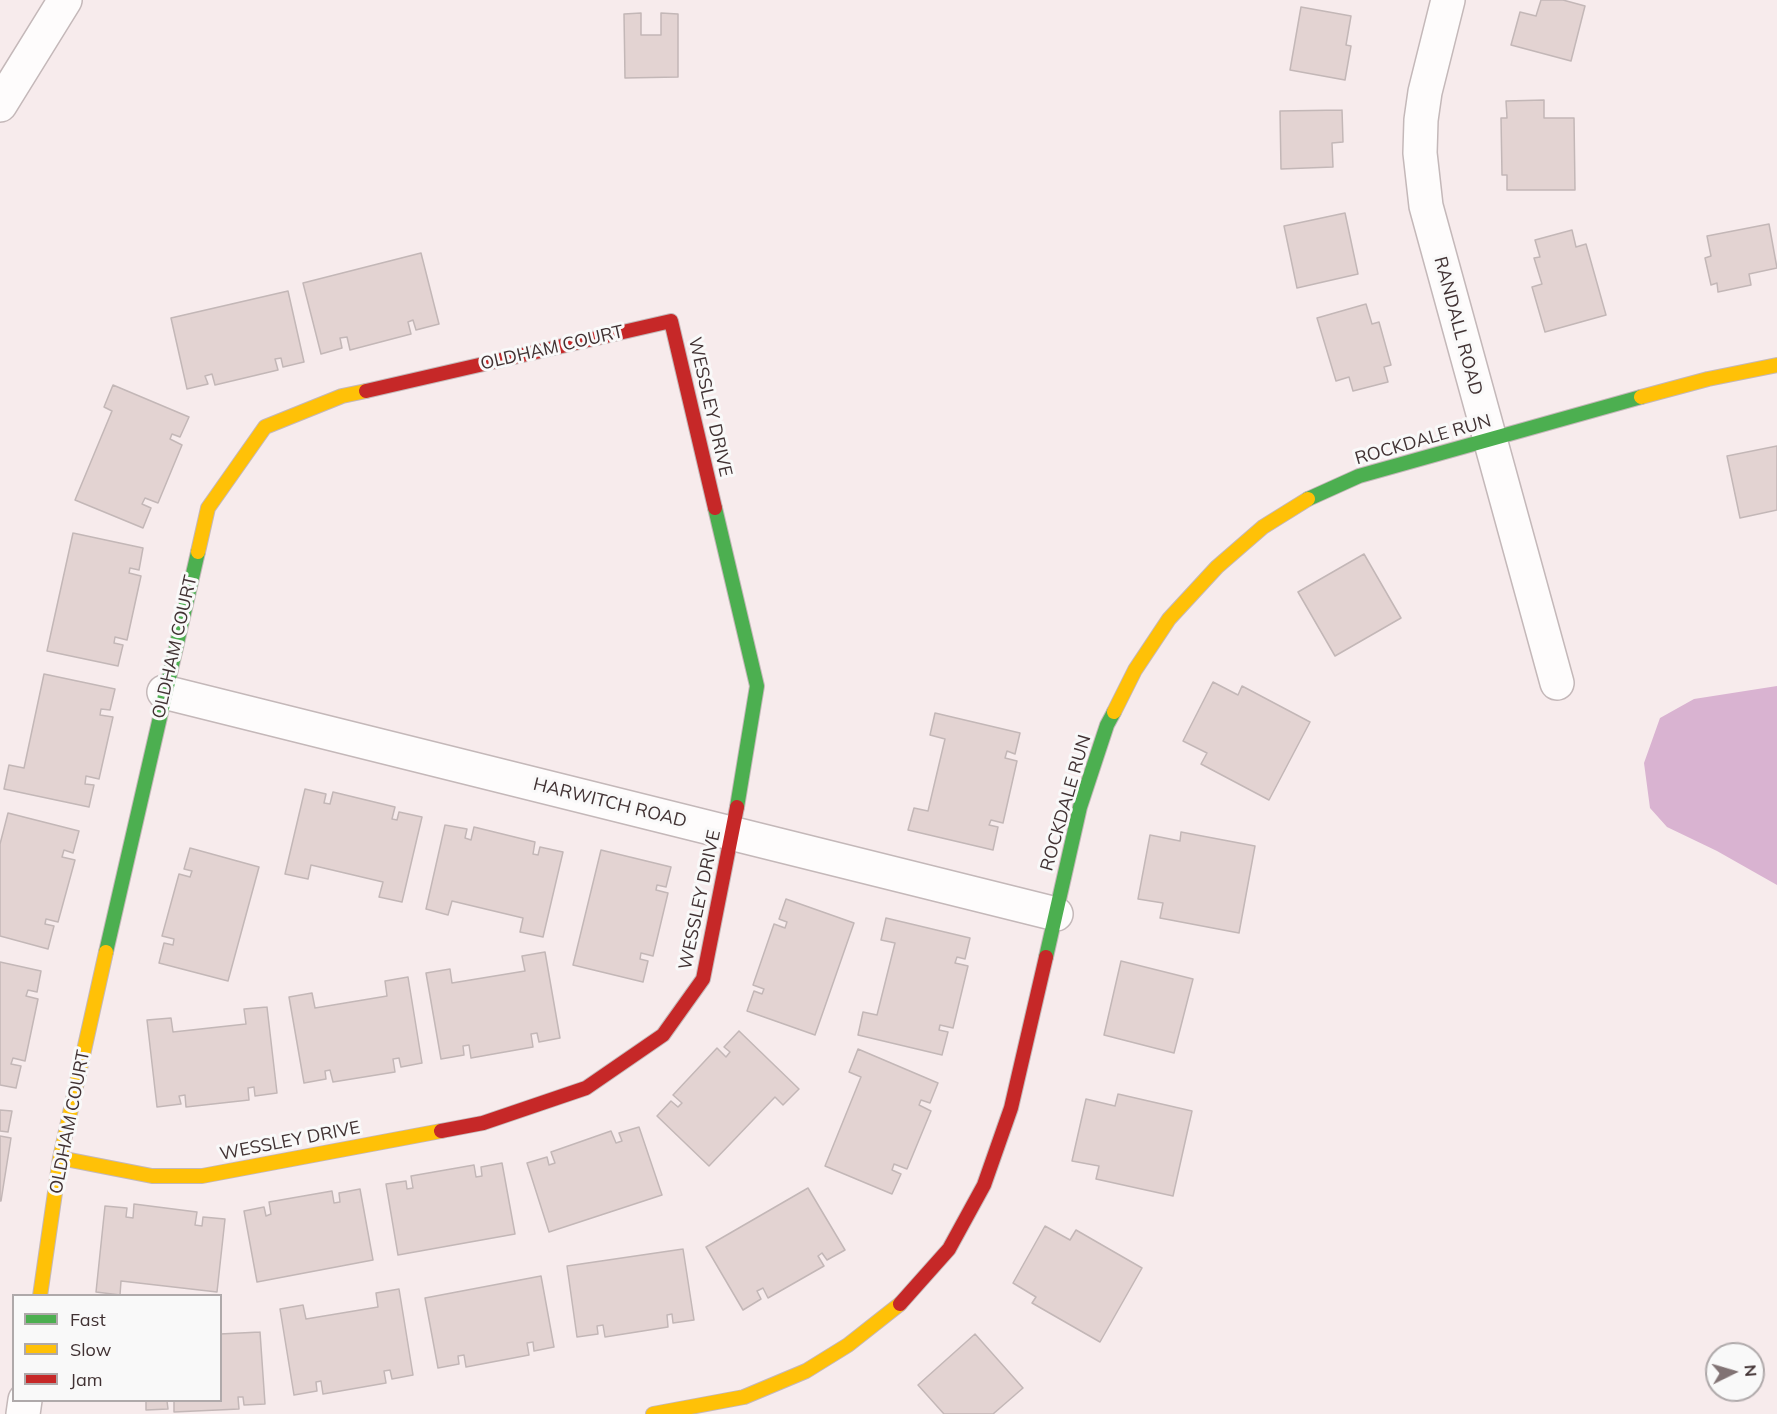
<!DOCTYPE html>
<html>
<head>
<meta charset="utf-8">
<style>
  body { margin:0 }
  #map { position:relative; width:1777px; height:1414px; overflow:hidden; background:#f7ebec; font-family:Mulish,sans-serif }
  canvas { display:block }
  .legend { position:absolute; left:12px; top:1294px; width:210px; height:108px; box-sizing:border-box; background:#f9f9f9; border:2px solid #afa9aa; margin:0; padding:8px 10px; list-style:none; font-size:18px; color:#413233 }
  .legend li { display:flex; align-items:center; gap:12px; height:30px }
  .legend b { width:30px; border:2px solid #afa9aa }
  .north { position:absolute; left:1705px; top:1342px; width:60px; height:60px; box-sizing:border-box; background:#f9f9f9; border:2px solid #afa9aa; border-radius:50%; rotate:85deg; font-size:16px; font-weight:700; line-height:24px; text-align:center; color:#413233 }
  .north::after { content:''; display:block; margin:auto; width:21px; height:27px; background:#817374; clip-path:polygon(50% 0,100% 100%,50% 72%,0 100%) }
</style>
</head>
<body>
<div id="map">
<canvas width="1777" height="1414"></canvas>
<ul class="legend">
<li><b style="height:8px;background:#4caf50"></b>Fast</li>
<li><b style="height:8px;background:#ffc107"></b>Slow</li>
<li><b style="height:8px;background:#c62828"></b>Jam</li>
</ul>
<div class="north">N</div>
</div>
<script>
const context = document.querySelector('canvas').getContext('2d');
context.lineJoin = 'round';
function fill(path, color) { context.fillStyle = color; context.fill(path, 'evenodd'); }
const toPath = rows => new Path2D(rows.map(r => 'M' + r).join(''));
function trace(path, color, width, dash) { context.strokeStyle = color; context.lineWidth = width; context.lineCap = dash ? 'butt' : 'round'; context.setLineDash(dash || []); context.stroke(path); }
function write(font, color, halo, rows, align = 'center') {
  context.font = font + ' Mulish,sans-serif'; context.lineWidth = 6; context.setLineDash([]); context.textBaseline = 'middle'; context.strokeStyle = halo; context.fillStyle = color; for (const [text, x, y, turn = 0] of rows) {
    context.save(); context.translate(x, y); context.rotate((+turn || 0) * Math.PI / 180); context.textAlign = isNaN(turn) ? turn : align; if (halo) context.strokeText(text, 0, 0); context.fillText(text, 0, 0); context.restore();
  }
}
const water = toPath([
  [1777,686,1777,885,1717,851,1667,827,1650,808,1644,763,1660,718,1694,699]
]);
const building = toPath([
  [1541,0,1563,0,1585,6,1571,61,1511,45,1520,12,1536,16,1541,0],
  [1301,7,1351,16,1346,45,1351,46,1345,80,1290,70,1301,7],
  [641,13,641,35,661,35,661,13,678,14,678,77,625,78,624,14,641,13],
  [1544,100,1544,118,1574,118,1575,190,1507,190,1507,175,1502,175,1501,118,1507,118,1506,101,1544,100],
  [1342,110,1343,142,1332,143,1333,167,1281,169,1280,111,1342,110],
  [1345,213,1358,274,1297,288,1284,226,1345,213],
  [1769,224,1777,268,1749,274,1751,285,1718,292,1717,283,1711,285,1705,258,1711,256,1707,236,1769,224],
  [1572,230,1576,247,1586,244,1606,315,1545,332,1532,287,1542,284,1534,258,1540,257,1535,240,1572,230],
  [421,253,439,324,416,330,413,320,408,322,411,334,350,350,347,337,340,338,342,348,321,354,303,283,421,253],
  [288,291,304,362,283,367,281,358,275,359,278,370,215,385,212,374,205,376,208,384,187,389,171,318,288,291],
  [1366,304,1372,324,1379,322,1391,365,1384,367,1388,382,1353,391,1349,377,1336,381,1317,318,1366,304],
  [113,385,189,417,180,437,172,434,170,439,182,445,158,503,145,498,142,504,151,508,143,528,75,500,112,411,104,407,113,385],
  [1777,446,1777,510,1740,518,1727,456,1777,446],
  [73,533,143,548,139,570,130,568,129,573,141,576,127,640,115,637,114,643,123,645,118,666,47,651,73,533],
  [1364,554,1401,618,1335,656,1298,592,1364,554],
  [44,674,115,689,110,710,101,709,100,715,113,717,99,779,86,776,85,784,94,785,89,807,4,789,9,765,24,768,44,674],
  [1213,682,1238,695,1242,686,1310,722,1269,800,1201,764,1207,753,1183,741,1213,682],
  [935,713,1020,733,1015,754,1007,751,1005,758,1017,761,1003,823,991,820,989,825,998,827,993,850,908,830,914,808,928,811,945,739,930,735,935,713],
  [305,789,326,794,324,803,330,804,333,792,395,807,392,819,397,820,399,812,422,817,402,902,379,897,383,882,311,865,308,879,285,874,305,789],
  [8,813,79,831,73,853,64,850,62,857,75,860,58,922,46,919,45,924,54,926,48,949,0,936,0,844,8,813],
  [445,825,467,829,465,838,471,840,474,827,535,842,533,854,538,855,540,847,563,852,543,937,520,932,523,918,452,901,448,915,426,909,445,825],
  [1181,832,1255,846,1239,933,1160,918,1163,903,1138,899,1150,835,1180,841,1181,832],
  [190,848,259,867,228,981,159,963,164,943,173,945,174,939,162,936,179,874,190,877,192,871,184,869,190,848],
  [601,850,671,867,666,887,657,885,656,890,668,893,653,956,641,953,640,959,648,961,643,982,573,965,601,850],
  [786,899,854,923,815,1035,747,1011,754,991,762,994,764,989,753,985,774,924,785,928,787,922,779,919,786,899],
  [886,918,970,938,965,959,957,957,955,963,968,966,953,1028,940,1025,939,1030,948,1032,942,1055,858,1035,863,1012,877,1015,895,943,881,940,886,918],
  [545,952,560,1038,539,1042,537,1033,531,1034,533,1047,471,1058,469,1045,463,1046,464,1055,441,1059,426,973,450,969,452,983,525,971,522,956,545,952],
  [1121,961,1193,979,1174,1053,1104,1035,1121,961],
  [0,962,41,971,37,992,28,990,26,996,38,999,25,1061,13,1058,11,1064,21,1066,16,1088,0,1085,0,962],
  [408,977,422,1063,401,1067,399,1058,393,1059,395,1072,333,1082,330,1070,325,1071,326,1079,304,1083,289,997,312,993,315,1008,387,996,385,981,408,977],
  [267,1007,277,1093,255,1096,254,1087,248,1088,249,1100,186,1107,185,1095,179,1096,181,1104,157,1107,147,1020,171,1018,173,1032,246,1024,244,1009,267,1007],
  [739,1031,799,1089,783,1105,775,1097,709,1166,657,1116,671,1101,678,1107,682,1103,673,1095,717,1048,726,1057,730,1052,724,1047,739,1031],
  [858,1049,938,1083,930,1103,921,1100,919,1105,931,1111,907,1169,894,1164,892,1170,901,1174,892,1194,825,1166,861,1077,849,1072,858,1049],
  [1118,1094,1192,1111,1173,1196,1096,1179,1099,1166,1072,1161,1086,1099,1115,1106,1118,1094],
  [0,1110,12,1111,8,1132,0,1131,0,1110],
  [639,1127,662,1195,549,1232,527,1163,547,1157,549,1165,555,1163,551,1152,611,1131,616,1143,622,1141,619,1133,639,1127],
  [0,1136,11,1138,1,1201,0,1201,0,1136],
  [502,1163,515,1234,398,1255,386,1184,406,1181,407,1189,413,1188,411,1176,474,1165,476,1177,482,1176,481,1167,502,1163],
  [808,1188,845,1250,827,1260,822,1253,818,1256,824,1266,768,1298,763,1288,757,1291,761,1299,743,1310,706,1247,808,1188],
  [360,1189,373,1260,257,1282,244,1211,264,1207,266,1216,271,1214,269,1202,332,1191,334,1203,340,1202,339,1193,360,1189],
  [134,1204,197,1212,195,1225,202,1226,203,1217,225,1219,217,1292,121,1281,120,1295,96,1292,105,1206,127,1208,126,1217,133,1218,134,1204],
  [1045,1226,1070,1240,1076,1230,1142,1268,1100,1342,1032,1303,1036,1297,1013,1283,1045,1226],
  [683,1249,694,1320,673,1323,672,1314,667,1315,668,1327,605,1337,603,1325,597,1326,598,1334,577,1337,567,1266,683,1249],
  [541,1276,554,1347,534,1351,533,1342,527,1343,529,1355,466,1367,464,1355,458,1356,459,1364,438,1368,425,1298,541,1276],
  [399,1289,413,1375,392,1379,390,1370,384,1371,386,1383,323,1394,321,1381,316,1382,317,1391,294,1395,280,1309,303,1305,306,1319,378,1307,376,1293,399,1289],
  [260,1332,265,1404,244,1405,243,1397,238,1397,239,1409,174,1412,174,1400,220,1400,220,1334,260,1332],
  [975,1334,1023,1388,993,1414,944,1414,918,1385,975,1334],
  [146,1400,170,1400,167,1401,168,1409,146,1410,146,1400]
]);
const street = toPath([
  [1448,0,1425,92,1421,120,1420,153,1426,206,1557,683],
  [0,105,65,0],
  [164,692,1056,914],
  [23,1414,25,1400]
]);
const fast = toPath([
  [1308,499,1359,476,1641,397],
  [715,508,757,686,737,807],
  [106,952,198,552],
  [1046,957,1080,807,1107,725,1114,712]
]);
const slow = toPath([
  [1641,397,1708,379,1777,365],
  [198,552,208,508,265,427,342,396,366,391],
  [1114,712,1135,670,1169,619,1217,567,1263,527,1308,499],
  [60,1158,152,1176,202,1176,441,1131],
  [40,1296,60,1158,106,952],
  [653,1414,744,1397,806,1371,848,1345,900,1304]
]);
const jam = toPath([
  [366,391,671,321,715,508],
  [441,1131,483,1123,586,1088,663,1035,703,979,737,807],
  [900,1304,949,1249,984,1185,1011,1108,1046,957]
]);
const streetNames = [
  ["RANDALL ROAD",1458,326,75],
  ["OLDHAM COURT",552,348,-13],
  ["WESSLEY DRIVE",710,407,77],
  ["ROCKDALE RUN",1423,440,-16],
  ["OLDHAM COURT",175,647,-77],
  ["HARWITCH ROAD",610,803,14],
  ["ROCKDALE RUN",1066,803,-74],
  ["WESSLEY DRIVE",700,900,-78],
  ["OLDHAM COURT",70,1122,-79],
  ["WESSLEY DRIVE",290,1141,-11]
];
fill(water, '#d9b3d1');
fill(building, '#e3d3d2');
trace(building, '#c3b7b7', 1.5);
trace(street, '#c4b8b9', 36);
trace(fast, '#c4b8b9', 16);
trace(slow, '#c4b8b9', 16);
trace(jam, '#c4b8b9', 16);
trace(street, '#fefcfc', 33);
trace(fast, '#4caf50', 14);
trace(slow, '#ffc107', 14);
trace(jam, '#c62828', 14);
write('18px', '#413233', '#f9f9f9', streetNames);
</script>
</body>
</html>
